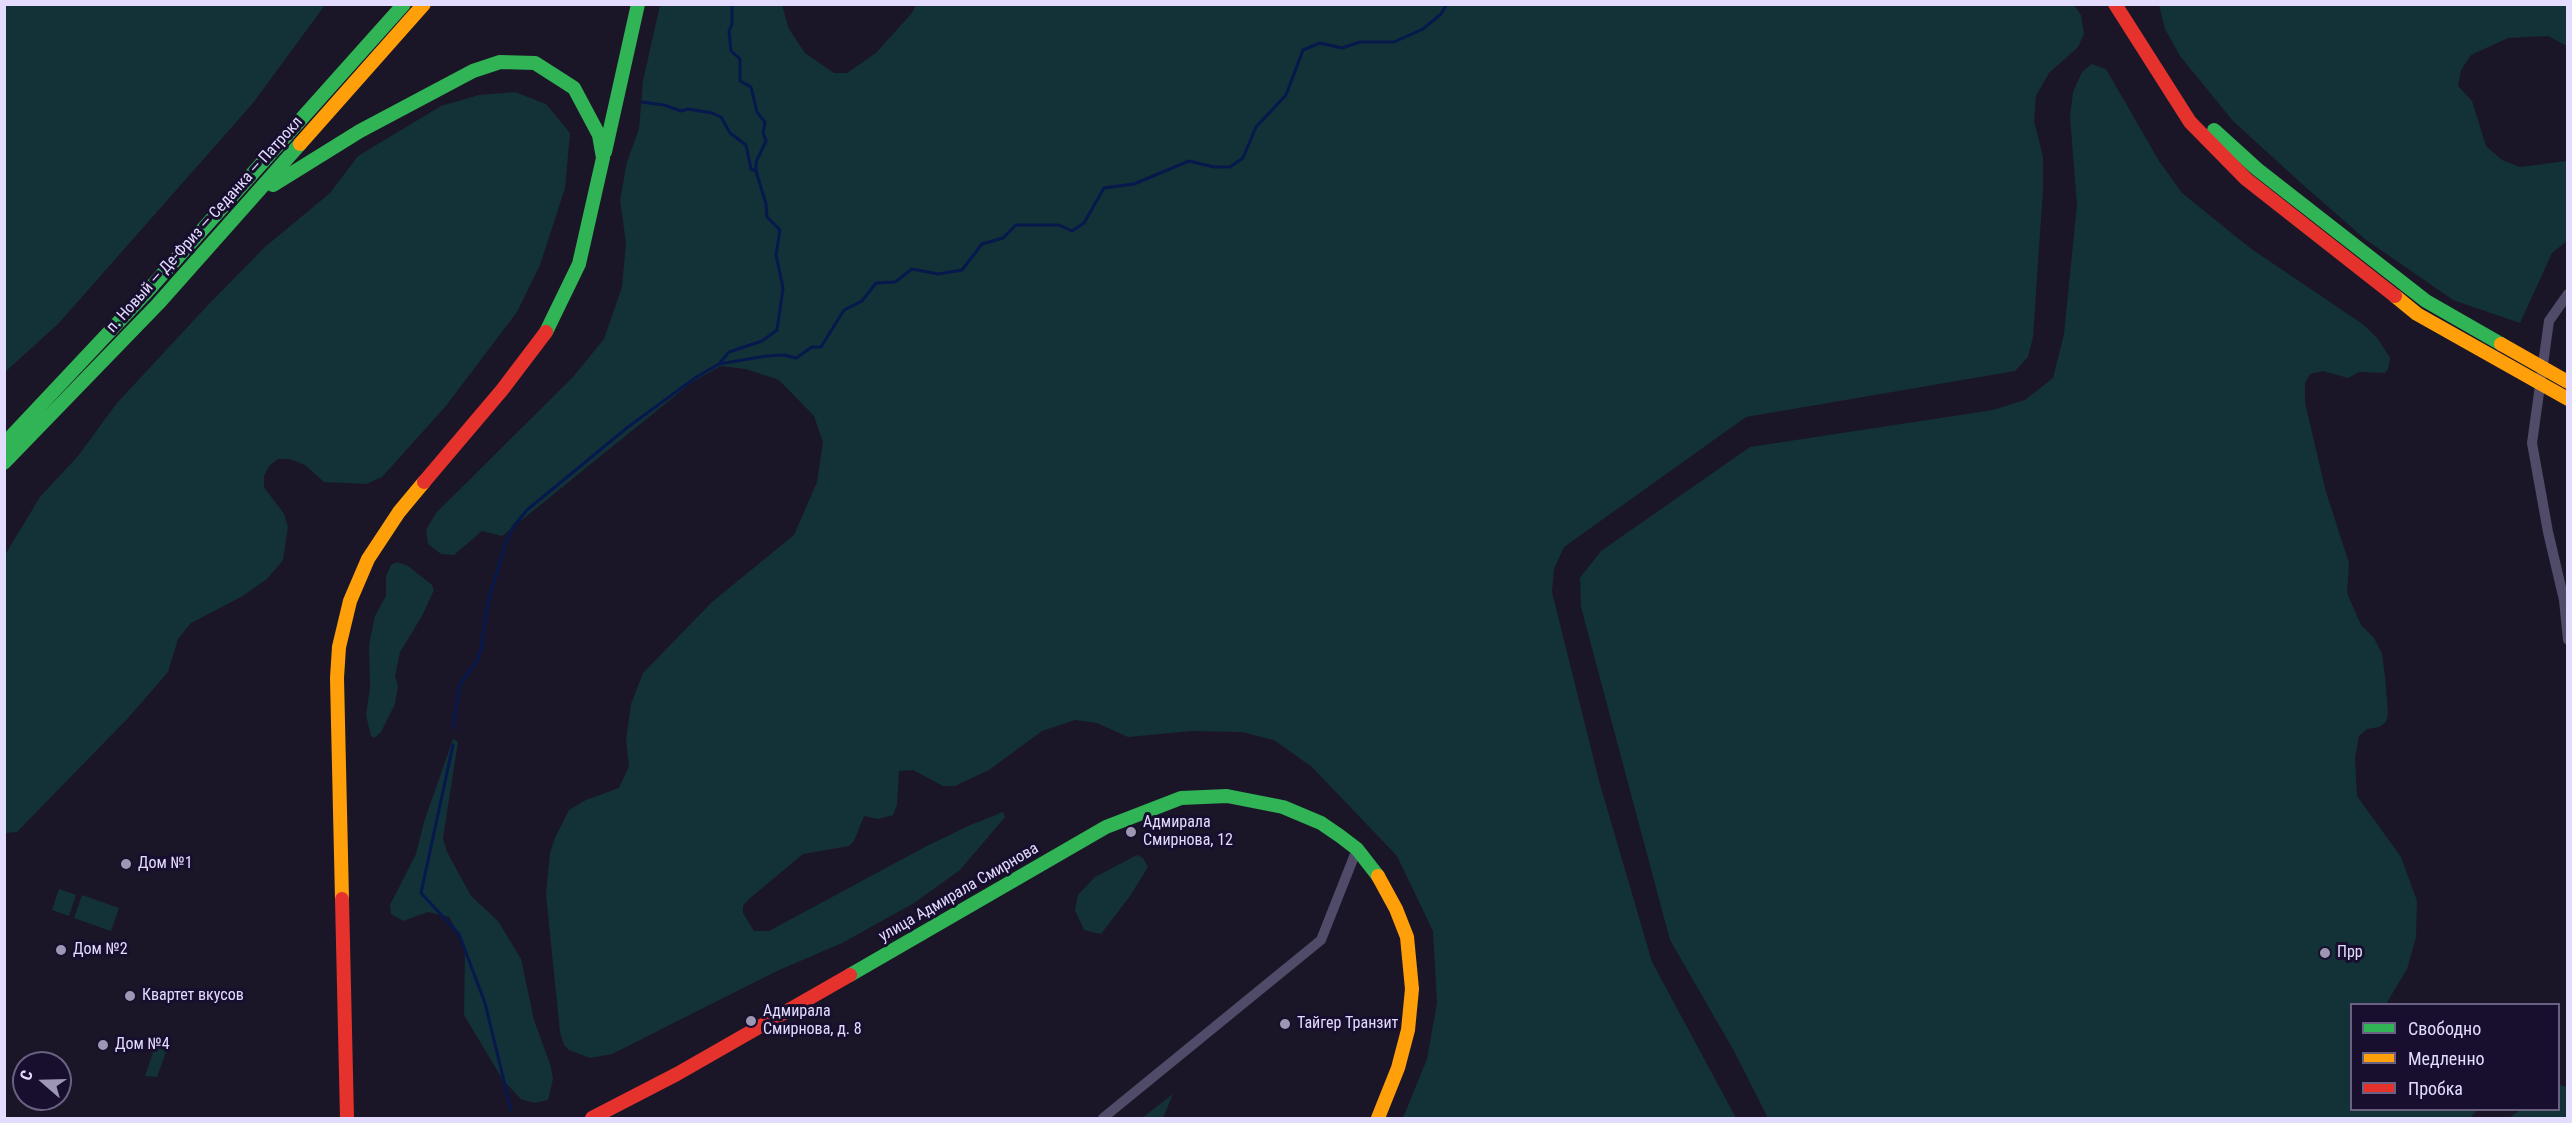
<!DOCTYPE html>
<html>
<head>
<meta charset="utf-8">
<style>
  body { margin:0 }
  #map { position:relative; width:2572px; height:1123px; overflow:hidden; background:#1b1627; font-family:"Roboto Condensed",sans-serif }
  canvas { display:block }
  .frame { position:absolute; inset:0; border:6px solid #e4dcff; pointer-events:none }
  .legend { position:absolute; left:2350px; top:1003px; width:210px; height:108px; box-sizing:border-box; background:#180f2e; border:2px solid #6a6182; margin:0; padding:8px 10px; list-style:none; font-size:18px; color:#e4dcff }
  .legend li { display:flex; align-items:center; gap:12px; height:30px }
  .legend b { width:30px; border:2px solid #6a6182 }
  .north { position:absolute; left:12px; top:1051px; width:60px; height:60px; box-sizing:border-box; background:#180f2e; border:2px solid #6a6182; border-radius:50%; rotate:290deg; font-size:16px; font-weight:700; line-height:24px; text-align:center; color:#e4dcff }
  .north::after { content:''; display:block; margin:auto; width:21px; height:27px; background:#9e97b3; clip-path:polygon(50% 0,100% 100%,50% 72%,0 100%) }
</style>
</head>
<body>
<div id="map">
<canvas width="2572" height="1123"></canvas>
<div class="frame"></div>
<ul class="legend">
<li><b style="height:8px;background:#30b455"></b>Свободно</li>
<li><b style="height:8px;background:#ff9f0a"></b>Медленно</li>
<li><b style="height:8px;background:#e5322d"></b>Пробка</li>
</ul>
<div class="north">С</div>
</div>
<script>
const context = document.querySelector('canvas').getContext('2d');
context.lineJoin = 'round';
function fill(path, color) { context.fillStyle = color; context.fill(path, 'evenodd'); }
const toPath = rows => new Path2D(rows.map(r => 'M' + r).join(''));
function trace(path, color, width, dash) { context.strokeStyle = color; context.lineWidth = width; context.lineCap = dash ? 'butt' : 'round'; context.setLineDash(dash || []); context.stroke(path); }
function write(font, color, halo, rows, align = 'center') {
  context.font = font + ' "Roboto Condensed",sans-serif'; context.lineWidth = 6; context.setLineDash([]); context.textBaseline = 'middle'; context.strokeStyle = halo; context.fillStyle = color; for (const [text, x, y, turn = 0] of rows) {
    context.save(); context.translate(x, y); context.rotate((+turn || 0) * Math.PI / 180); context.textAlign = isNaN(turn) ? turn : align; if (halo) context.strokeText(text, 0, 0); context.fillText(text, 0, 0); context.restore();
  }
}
const green = toPath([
  [5,4,325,5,253,103,58,324,5,372],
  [916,4,2074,5,2081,15,2084,34,2078,47,2049,73,2036,96,2034,121,2043,157,2043,189,2033,337,2028,357,2015,371,1746,417,1564,547,1554,569,1552,592,1599,781,1652,962,1736,1118,1403,1118,1427,1059,1437,1003,1433,931,1397,856,1312,767,1274,740,1242,732,1192,731,1128,737,1097,723,1075,720,1042,731,989,770,955,786,943,786,913,770,899,771,897,805,893,815,878,819,864,816,854,841,849,846,803,854,749,899,743,906,743,913,754,931,769,931,923,848,968,826,1003,812,1005,817,960,870,914,903,842,943,777,971,612,1054,590,1058,569,1050,564,1045,560,1032,546,894,550,853,555,838,569,810,586,800,619,788,629,766,626,740,631,704,643,673,712,602,794,535,817,482,823,442,814,416,779,380,746,369,721,366,692,382,502,536,482,531,454,555,441,554,428,544,426,530,436,513,573,377,604,339,622,287,626,243,620,200,627,162,639,129,643,81,660,5,782,5,789,29,805,53,834,73,847,73,876,53,912,13],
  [2159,5,2567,5,2567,46,2548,36,2508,38,2471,55,2461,70,2458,86,2472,101,2486,146,2502,160,2520,167,2567,161,2567,241,2552,253,2520,323,2453,300,2365,239,2301,183,2233,121,2180,56,2165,29],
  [2092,64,2106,69,2159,161,2182,193,2250,248,2364,325,2378,339,2390,358,2388,369,2385,373,2359,372,2348,378,2323,371,2310,374,2305,383,2305,403,2326,492,2349,563,2347,593,2361,625,2374,638,2382,654,2385,676,2388,714,2386,722,2379,727,2367,729,2359,736,2355,758,2357,796,2401,857,2417,901,2416,937,2407,969,2386,1004,2352,1004,2352,1110,2477,1110,2470,1118,1768,1118,1734,1051,1670,940,1581,607,1580,578,1601,551,1750,447,1993,410,2025,400,2053,378,2064,334,2077,205,2070,116,2073,92,2082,72],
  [515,92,546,104,570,133,565,188,540,265,517,312,445,407,382,477,366,484,324,482,305,465,290,459,278,459,269,466,264,476,264,487,284,514,288,527,283,560,267,579,241,597,191,623,178,639,168,672,129,717,17,832,5,833,5,555,40,497,78,456,117,403,208,305,265,247,330,193,358,156,441,106,479,95],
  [397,562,408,566,432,585,434,590,422,616,400,652,395,676,398,686,395,704,381,732,374,738,371,736,366,715,370,687,369,644,375,616,386,596,386,576,391,565],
  [453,739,458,742,443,838,447,852,471,896,498,921,521,959,534,1020,550,1064,553,1079,548,1100,534,1103,521,1099,503,1080,464,1015,465,954,461,938,449,917,428,912,403,921,391,914,390,905,416,854,424,822],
  [1137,855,1143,858,1148,867,1130,896,1101,934,1084,930,1075,910,1078,895,1095,877],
  [59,889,76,895,69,916,52,910],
  [82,895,119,908,111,931,74,918],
  [159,1035,171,1038,157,1077,145,1076],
  [2559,1085,2567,1087,2567,1118,2509,1118,2520,1110,2558,1110],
  [1173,1094,1163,1118,1142,1118]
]);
const stream = toPath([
  [642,102,664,105,681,111,688,109,712,113,721,117,730,133,746,145,751,169,756,171],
  [719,364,766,356,784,355,796,358,812,347,821,347,844,310,862,301,876,283,895,282,912,269,938,274,962,270,982,244,1003,238,1016,225,1059,225,1072,231,1084,223,1104,188,1134,184,1189,161,1214,167,1230,167,1243,158,1256,127,1286,95,1303,50,1320,43,1342,48,1360,42,1394,42,1423,29,1441,14,1447,4],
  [453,728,460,684,478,659,482,645,487,606,505,545,513,527,527,510,628,427,695,378,719,364,729,352,762,341,777,330,783,288,776,255,780,230,767,217,766,204,756,171,756,162,766,141,763,133,765,122,757,112,751,87,740,81,740,59,731,51,729,31,732,24,732,4],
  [453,745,421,893,459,934,485,1003,511,1110]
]);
const street = toPath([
  [2568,294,2549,321,2532,443,2548,532,2564,600,2568,640],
  [1103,1118,1321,940,1357,849]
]);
const fast = toPath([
  [2214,130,2257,169,2426,301,2501,344],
  [605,152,638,4],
  [273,185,360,131,473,71,500,62,535,63,574,88,599,135,603,158],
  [546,332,579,264,603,158],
  [4,444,144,295,404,4],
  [4,463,158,304,300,144],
  [850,975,1106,827,1181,798,1227,796,1283,807,1321,823,1340,836,1357,849,1378,876]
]);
const slow = toPath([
  [300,144,424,4],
  [2395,296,2417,314,2568,399],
  [2501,344,2568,382],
  [1378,876,1396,909,1407,937,1412,989,1408,1030,1398,1068,1378,1118],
  [342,899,337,678,339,647,350,601,368,559,399,512,424,482]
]);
const jam = toPath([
  [2115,4,2190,122,2246,179,2395,296],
  [424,482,502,390,546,332],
  [342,899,347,1118],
  [592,1118,677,1074,850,975]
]);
const markers = [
  [1131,832,6,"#9e97b3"],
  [126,864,6,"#9e97b3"],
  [61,950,6,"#9e97b3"],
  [2325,953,6,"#9e97b3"],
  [130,996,6,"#9e97b3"],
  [751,1021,6,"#9e97b3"],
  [1285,1024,6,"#9e97b3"],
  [103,1045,6,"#9e97b3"]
];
const streetNames = [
  ["п. Новый — Де-Фриз — Седанка — Патрокл",205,225,-48],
  ["улица Адмирала Смирнова",959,893,-30]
];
const poiNames = [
  ["Адмирала",1143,823],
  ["Смирнова, 12",1143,841],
  ["Дом №1",138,864],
  ["Дом №2",73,950],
  ["Прр",2337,953],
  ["Квартет вкусов",142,996],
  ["Адмирала",763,1012],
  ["Смирнова, д. 8",763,1030],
  ["Тайгер Транзит",1297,1024],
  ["Дом №4",115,1045]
];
fill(green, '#123237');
trace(stream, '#07184d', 3);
trace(street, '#504b68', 10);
trace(fast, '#30b455', 14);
trace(slow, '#ff9f0a', 14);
trace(jam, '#e5322d', 14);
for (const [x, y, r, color] of markers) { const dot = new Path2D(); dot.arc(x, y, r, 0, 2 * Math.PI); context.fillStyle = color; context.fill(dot); trace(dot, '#180f2e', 2); }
write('16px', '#e4dcff', '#180f2e', streetNames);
write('16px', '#e4dcff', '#180f2e', poiNames, 'left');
</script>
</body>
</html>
